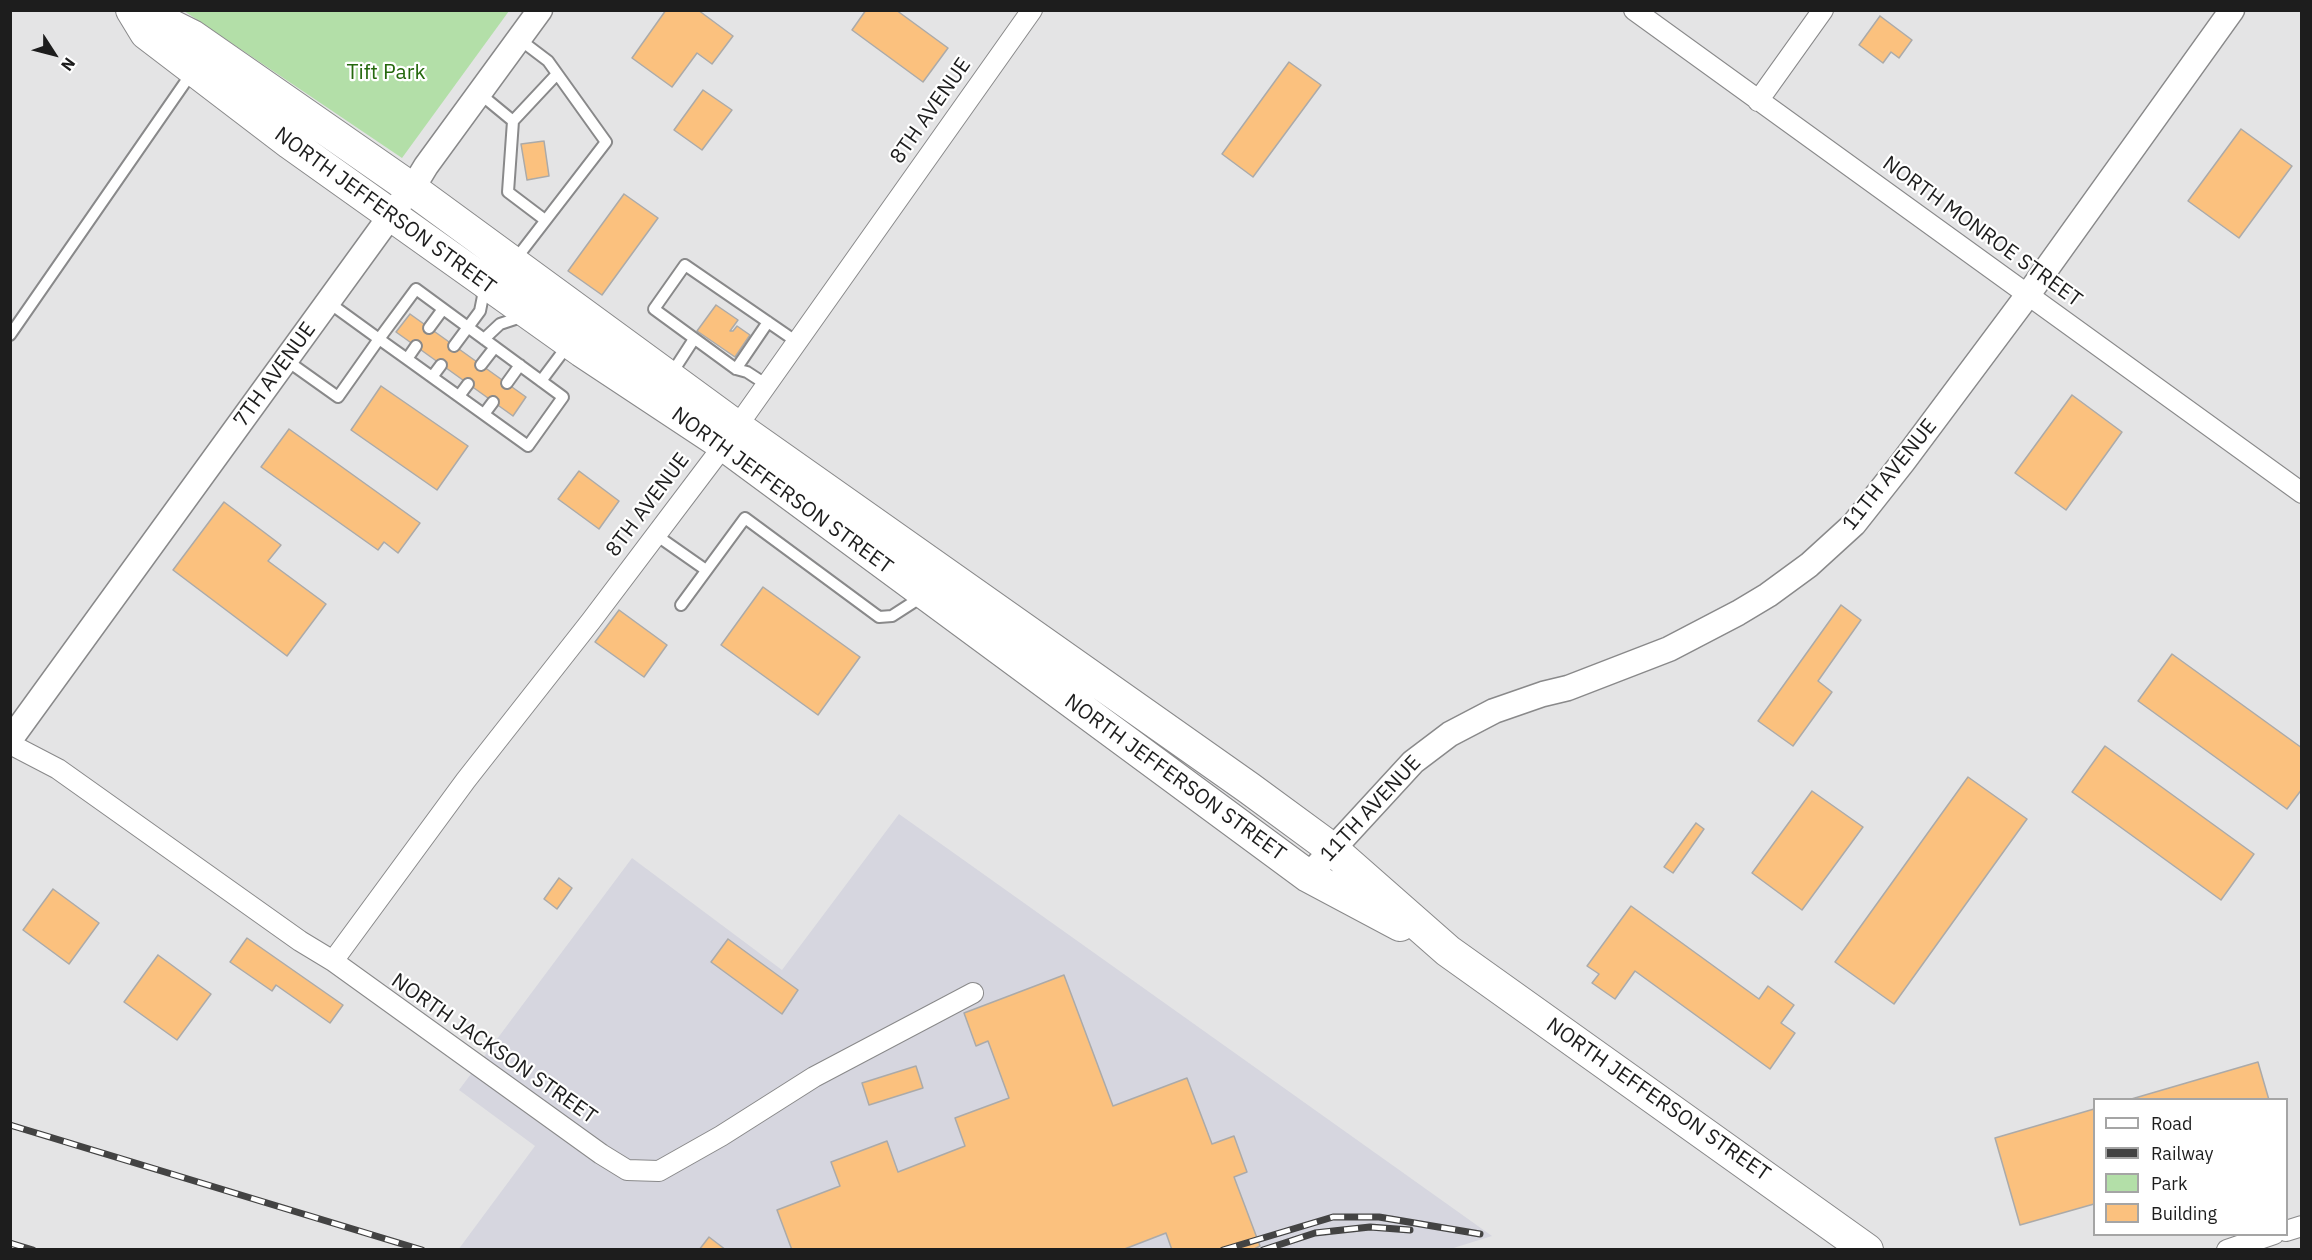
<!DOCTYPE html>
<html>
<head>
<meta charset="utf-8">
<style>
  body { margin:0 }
  #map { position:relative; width:2312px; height:1260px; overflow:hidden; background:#e4e4e5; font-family:"IBM Plex Sans",sans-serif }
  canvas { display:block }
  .frame { position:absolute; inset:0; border:12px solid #1d1d1d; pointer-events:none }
  .legend { position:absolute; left:2093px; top:1098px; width:195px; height:138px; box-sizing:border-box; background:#fff; border:2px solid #a5a5a5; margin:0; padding:8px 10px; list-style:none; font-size:18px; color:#1d1d1d }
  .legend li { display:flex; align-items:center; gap:12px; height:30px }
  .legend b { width:30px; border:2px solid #a5a5a5 }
  .north { position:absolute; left:24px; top:24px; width:60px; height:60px; -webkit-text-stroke:4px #fff; paint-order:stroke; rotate:126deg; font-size:16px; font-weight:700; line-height:24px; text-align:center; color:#1d1d1d }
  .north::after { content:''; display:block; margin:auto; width:21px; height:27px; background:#1d1d1d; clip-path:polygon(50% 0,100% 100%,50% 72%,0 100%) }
</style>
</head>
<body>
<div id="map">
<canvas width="2312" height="1260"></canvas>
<div class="frame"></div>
<ul class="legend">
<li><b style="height:8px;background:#fff"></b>Road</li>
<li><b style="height:8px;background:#434343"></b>Railway</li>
<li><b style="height:16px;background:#b3dfa8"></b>Park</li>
<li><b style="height:16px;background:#fbc17e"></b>Building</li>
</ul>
<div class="north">N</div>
</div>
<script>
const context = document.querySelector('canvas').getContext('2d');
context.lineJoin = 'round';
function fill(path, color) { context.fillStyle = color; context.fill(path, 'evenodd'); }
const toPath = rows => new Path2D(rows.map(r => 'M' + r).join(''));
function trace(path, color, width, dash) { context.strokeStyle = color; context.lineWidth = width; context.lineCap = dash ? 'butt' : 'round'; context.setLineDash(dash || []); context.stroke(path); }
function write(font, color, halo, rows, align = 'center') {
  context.font = font + ' "IBM Plex Sans",sans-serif'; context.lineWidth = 4.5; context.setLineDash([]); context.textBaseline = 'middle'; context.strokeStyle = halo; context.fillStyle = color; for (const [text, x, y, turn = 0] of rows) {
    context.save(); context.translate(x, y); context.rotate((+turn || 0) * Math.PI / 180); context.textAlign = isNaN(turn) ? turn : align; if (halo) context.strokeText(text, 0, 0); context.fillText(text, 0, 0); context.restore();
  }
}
const built = toPath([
  [899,814,1492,1236,1447,1250,458,1250,535,1146,459,1090,632,858,782,970]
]);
const green = toPath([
  [184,11,509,11,402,158]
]);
const building = toPath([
  [666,10,698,10,733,36,712,64,697,53,672,87,632,58,666,10],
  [866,10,896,10,948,48,923,82,852,30,866,10],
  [1880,16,1912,40,1899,58,1891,52,1883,63,1859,45,1880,16],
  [1289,62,1321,85,1253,177,1222,154,1289,62],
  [703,90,732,110,702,150,674,130,703,90],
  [2241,129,2292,166,2239,238,2188,201,2241,129],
  [544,141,549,176,527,180,521,144,544,141],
  [624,194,658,218,602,295,568,271,624,194],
  [716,305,738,320,730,331,733,331,737,326,750,335,735,357,697,331,716,305],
  [410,314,526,397,513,416,396,332,410,314],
  [381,386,468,446,437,490,351,430,381,386],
  [2072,395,2122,432,2066,510,2015,473,2072,395],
  [289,429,420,523,398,553,384,542,378,550,261,467,289,429],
  [579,471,619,501,599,529,558,499,579,471],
  [224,502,281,545,268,561,326,604,287,656,173,570,224,502],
  [763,587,860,657,818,715,721,645,763,587],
  [1841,605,1861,620,1818,681,1832,692,1793,746,1758,721,1841,605],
  [619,610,667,645,644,677,595,642,619,610],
  [2172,654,2302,748,2302,789,2287,809,2138,701,2172,654],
  [2105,746,2254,854,2221,900,2072,792,2105,746],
  [1968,777,2027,819,1894,1004,1835,962,1968,777],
  [1812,791,1863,827,1802,910,1752,873,1812,791],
  [1696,823,1704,829,1673,873,1664,867,1696,823],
  [559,878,572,888,557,909,544,899,559,878],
  [53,889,99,923,69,964,23,930,53,889],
  [1631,906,1759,999,1768,986,1794,1005,1781,1023,1795,1033,1770,1069,1635,971,1615,999,1592,983,1599,974,1587,966,1631,906],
  [247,938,343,1005,330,1023,276,985,272,991,230,962,247,938],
  [728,939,798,990,782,1014,711,962,728,939],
  [158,955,211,994,177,1040,124,1002,158,955],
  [1064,975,1113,1106,1187,1078,1212,1144,1234,1136,1247,1172,1234,1177,1260,1246,1252,1250,1172,1250,1166,1233,1122,1250,792,1250,777,1210,840,1186,831,1162,887,1141,898,1172,965,1146,955,1118,1009,1098,988,1041,976,1046,964,1013,1064,975],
  [2258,1062,2269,1100,2128,1100,2258,1062],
  [916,1066,923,1088,869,1105,862,1083,916,1066],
  [2094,1109,2094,1204,2020,1225,1995,1138,2094,1109],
  [709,1237,726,1250,699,1250,709,1237]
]);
const service = toPath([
  [479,93,513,121,508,192,545,220],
  [513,121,557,74],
  [515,260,606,142,548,61,519,39],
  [429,328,443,309],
  [10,335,193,71],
  [484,339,500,324,518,318,525,318],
  [454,346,480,311,483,296,480,288],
  [407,359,416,346],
  [286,360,338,397,379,339,416,289,563,397,528,446,432,377,407,359,379,339,328,302],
  [481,365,495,347],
  [736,369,768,322],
  [670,376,694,339],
  [432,377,441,365],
  [541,381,568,345],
  [507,383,520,365],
  [767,385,747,372,736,369,654,309,685,265,797,342],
  [459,396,468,384],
  [484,414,493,402],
  [656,535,706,570],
  [681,605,745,518,879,617,892,616,923,596]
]);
const minor = toPath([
  [1634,10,2302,493],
  [1758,101,1823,10],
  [10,744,58,769,300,941,333,961,601,1154,627,1170,659,1171,721,1136,814,1077,973,993],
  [333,961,466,780,591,621,724,445,1032,10],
  [2286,1231,2302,1226],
  [2227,1250,2274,1234]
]);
const tertiary = toPath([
  [10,740,399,204,412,189,426,166,540,10],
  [1308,876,1413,762,1450,734,1494,711,1543,694,1568,688,1669,649,1738,613,1768,595,1809,565,1854,524,1903,462,2027,296,2232,10]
]);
const primary = toPath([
  [132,10,146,33,290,143,582,351,724,445,1308,876,1400,925],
  [140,10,192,36,412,189,737,427,1249,788,1332,849,1448,951,1867,1250]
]);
const rail = toPath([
  [10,1125,422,1250],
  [10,1243,33,1250],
  [1223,1250,1333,1217,1379,1217,1480,1234],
  [1263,1250,1315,1233,1370,1227,1410,1230]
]);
const parkNames = [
  ["Tift Park",386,73]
];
const streetNames = [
  ["8TH AVENUE",931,111,-55],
  ["NORTH JEFFERSON STREET",385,211,36],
  ["NORTH MONROE STREET",1982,232,36],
  ["7TH AVENUE",275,375,-54],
  ["11TH AVENUE",1890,475,-51],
  ["NORTH JEFFERSON STREET",782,491,36],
  ["8TH AVENUE",648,505,-53],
  ["NORTH JEFFERSON STREET",1175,778,36],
  ["11TH AVENUE",1371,809,-47],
  ["NORTH JACKSON STREET",494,1049,35],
  ["NORTH JEFFERSON STREET",1658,1100,35]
];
fill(built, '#d6d6df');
fill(green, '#b3dfa8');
fill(building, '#fbc17e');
trace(building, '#abaaa9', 1.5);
trace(service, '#89898a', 14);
trace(minor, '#89898a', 22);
trace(tertiary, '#89898a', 27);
trace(primary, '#89898a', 34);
trace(service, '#fff', 10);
trace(minor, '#fff', 20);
trace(tertiary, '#fff', 24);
trace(primary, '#fff', 32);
trace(rail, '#434343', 7);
trace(rail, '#fff', 4.5, [14]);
write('21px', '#25680e', '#fff', parkNames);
write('21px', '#1d1d1d', '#fff', streetNames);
</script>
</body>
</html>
